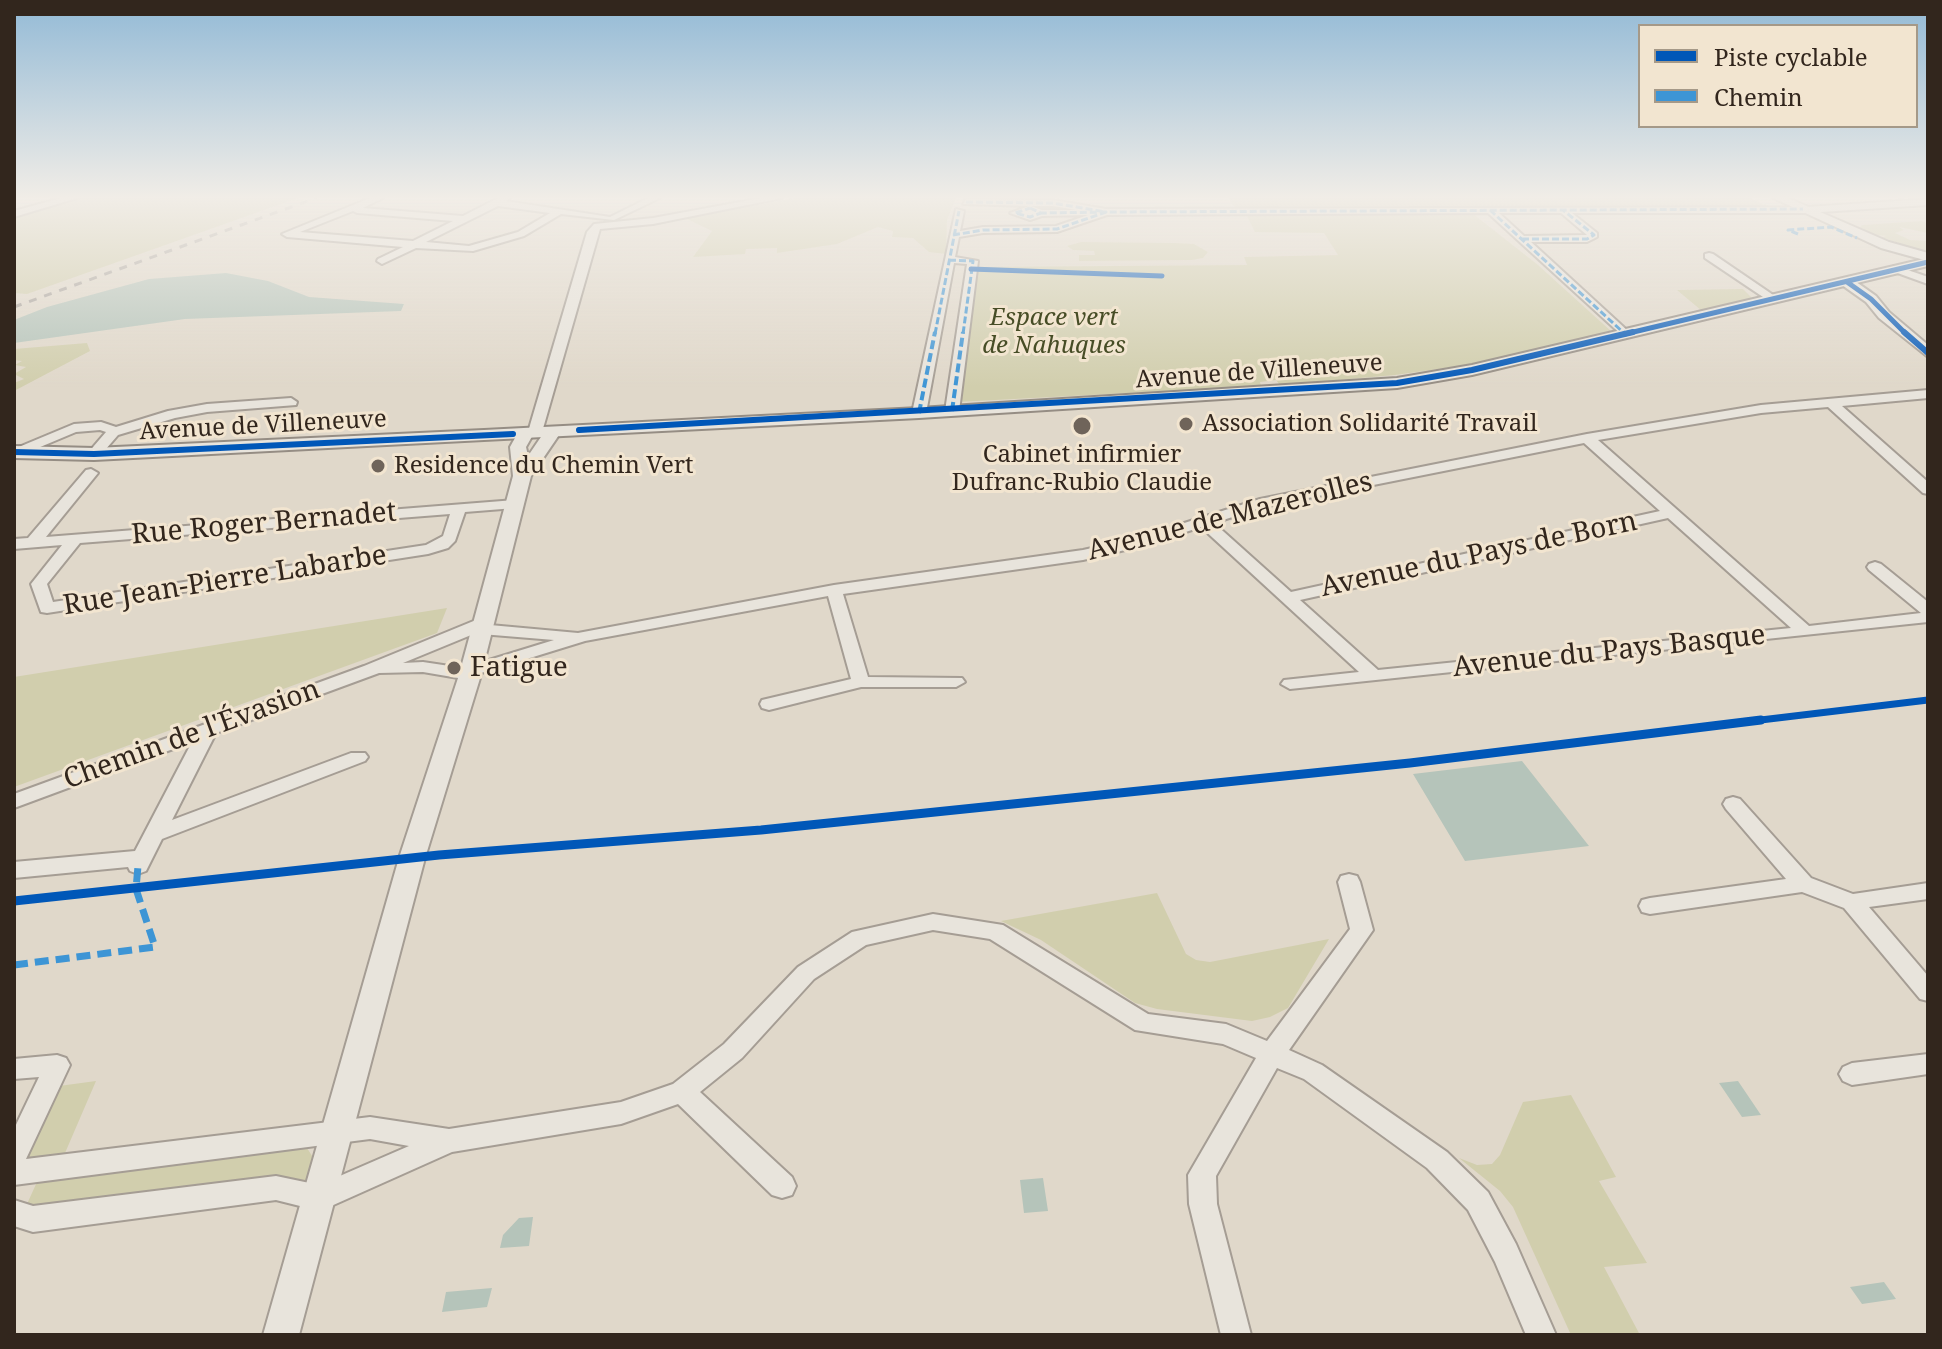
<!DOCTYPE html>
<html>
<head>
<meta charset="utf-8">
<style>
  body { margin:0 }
  #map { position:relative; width:1942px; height:1349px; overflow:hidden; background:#e0d8ca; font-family:"Noto Serif",serif }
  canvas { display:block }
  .frame { position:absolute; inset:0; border:16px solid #32261d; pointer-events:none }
  .legend { position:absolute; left:1638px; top:24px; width:280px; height:104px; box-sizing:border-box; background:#f2e5d0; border:2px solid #a59988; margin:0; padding:10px 14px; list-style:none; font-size:24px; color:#32261d }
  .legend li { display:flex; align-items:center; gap:16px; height:40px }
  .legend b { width:40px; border:2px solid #a59988 }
</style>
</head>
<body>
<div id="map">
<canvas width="1942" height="1349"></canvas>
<div class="frame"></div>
<ul class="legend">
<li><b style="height:10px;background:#0057b8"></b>Piste cyclable</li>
<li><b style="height:10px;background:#3d95d5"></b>Chemin</li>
</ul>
</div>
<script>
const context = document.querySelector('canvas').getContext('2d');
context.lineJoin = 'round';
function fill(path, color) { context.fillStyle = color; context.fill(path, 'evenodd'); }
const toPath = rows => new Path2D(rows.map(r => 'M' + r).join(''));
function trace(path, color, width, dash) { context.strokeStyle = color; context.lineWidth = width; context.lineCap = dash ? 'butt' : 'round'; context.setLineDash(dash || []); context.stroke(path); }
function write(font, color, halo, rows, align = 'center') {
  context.font = font + ' "Noto Serif",serif'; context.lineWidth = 6; context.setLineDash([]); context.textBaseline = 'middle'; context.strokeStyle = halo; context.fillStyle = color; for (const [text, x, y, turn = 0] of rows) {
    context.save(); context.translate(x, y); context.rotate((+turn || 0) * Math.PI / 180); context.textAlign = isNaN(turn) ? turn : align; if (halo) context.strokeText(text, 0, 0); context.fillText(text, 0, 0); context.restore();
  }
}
const green = toPath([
  [78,198,298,198,27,294,14,293,14,216],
  [795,198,956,198,947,220,946,254,929,252,913,238,892,237,893,231,878,227,837,244,777,253,777,248,746,249,745,254,693,257,712,231,685,218],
  [1228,198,1750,198,1768,206,1235,207],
  [1472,213,1538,265,1612,332,1460,366,1395,375,1280,385,1276,380,1260,382,1261,386,957,402,977,267,1247,265,1244,257,1338,255,1324,233,1255,232,1246,214],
  [1922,221,1928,223,1928,233,1899,227,1904,230,1895,233,1910,240,1928,241,1928,251,1915,249,1881,237,1887,236,1875,235,1859,228,1862,225],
  [1081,242,1175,243,1194,244,1208,252,1203,258,1192,260,1079,261,1079,255,1095,255,1094,251,1073,250,1067,246],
  [1743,289,1751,297,1750,299,1702,311,1677,290],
  [87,343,90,351,14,391,14,383,24,379,14,374,26,367,15,365,22,361,14,360,14,349],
  [447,608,437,633,14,787,14,677],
  [1157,893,1186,954,1196,960,1210,962,1329,939,1288,1008,1270,1017,1252,1021,1157,1009,1135,1003,1041,940,1001,921],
  [96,1081,65,1153,26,1162,30,1144,59,1086],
  [1571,1095,1616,1177,1599,1181,1647,1263,1604,1267,1640,1335,1571,1335,1513,1207,1500,1191,1459,1158,1477,1165,1492,1164,1500,1155,1523,1102],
  [307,1148,314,1159,308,1182,298,1184,32,1208,27,1204,37,1182]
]);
const water = toPath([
  [226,273,268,281,309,297,404,304,401,311,185,319,14,343,14,320,47,307,149,279],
  [1522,761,1589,846,1465,861,1413,774],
  [1738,1081,1761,1115,1742,1117,1719,1083],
  [1043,1178,1048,1211,1024,1213,1020,1180],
  [533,1217,529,1246,500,1248,503,1235,519,1218],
  [1884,1282,1896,1299,1862,1304,1850,1287],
  [492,1288,487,1307,442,1312,446,1292]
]);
const minor = toPath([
  [61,198,77,198,14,217,14,211,61,198],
  [370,198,383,198,363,208,463,216,498,198,510,198,506,201,610,217,648,198,660,198,614,220,561,214,524,236,473,251,416,248,382,264,377,261,378,259,403,247,287,237,282,234,370,198],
  [498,206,550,213,518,232,469,246,426,242,498,206],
  [353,211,357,213,453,221,413,241,300,232,353,211],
  [761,198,782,198,653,224,600,229,542,432,540,435,530,435,528,432,587,232,594,224,653,218,761,198],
  [966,199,1053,200,1106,209,1806,207,1928,199,1928,205,1806,213,1572,213,1597,233,1597,237,1587,242,1531,242,1629,332,1629,336,1625,338,1488,213,1107,215,1057,232,983,233,959,237,955,257,978,261,959,411,952,415,945,411,967,264,954,263,926,413,919,417,912,413,956,209,964,211,960,231,983,227,1056,226,1088,215,1042,216,1030,220,1010,213,1029,206,963,204,966,199],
  [1031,206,1053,206,1076,210,1042,210,1031,206],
  [1499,213,1561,213,1587,235,1524,236,1499,213],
  [1709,253,1713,254,1779,299,1769,301,1705,258,1705,254,1709,253],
  [1896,266,1928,277,1928,284,1892,271,1892,267,1896,266],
  [1928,390,1928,398,1842,406,1928,482,1928,494,1923,493,1828,407,1761,413,1598,440,1809,626,1921,613,1869,570,1867,567,1869,564,1875,562,1881,564,1928,602,1928,622,1290,689,1281,684,1284,680,1359,672,1201,527,1146,545,1083,560,843,594,868,677,962,678,965,682,956,687,861,687,769,710,762,708,760,704,762,700,851,679,828,596,585,641,478,674,476,679,470,680,423,672,379,673,216,733,172,820,351,753,365,753,368,757,365,761,162,839,146,871,138,874,130,871,128,867,14,878,14,862,135,851,192,742,14,808,14,794,364,666,476,620,488,620,490,625,578,633,834,585,1083,550,1137,538,1260,499,1587,434,1761,405,1928,390],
  [1584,443,1660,511,1291,592,1214,523,1263,507,1584,443],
  [1668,518,1791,628,1378,670,1300,600,1668,518],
  [476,633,481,634,554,640,463,668,423,662,403,663,476,633],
  [291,398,297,402,296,405,207,412,175,418,118,435,99,457,94,458,87,454,106,432,100,430,76,432,14,458,14,449,74,424,101,422,116,427,168,411,207,404,291,398],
  [91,469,98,473,46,537,515,500,522,504,515,508,465,512,455,541,448,548,428,554,47,613,41,612,31,584,62,545,14,549,14,539,28,538,86,470,91,469],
  [450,514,443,536,426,545,53,602,47,584,80,543,450,514],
  [1733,797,1740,799,1811,878,1853,894,1928,883,1928,899,1869,907,1928,976,1928,1001,1920,999,1844,908,1802,892,1650,914,1642,912,1639,906,1642,900,1650,898,1786,879,1726,809,1723,804,1726,799,1733,797],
  [1349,874,1357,876,1360,882,1373,930,1289,1050,1322,1065,1447,1152,1488,1192,1516,1244,1556,1335,1526,1335,1495,1262,1468,1210,1427,1168,1304,1079,1277,1068,1216,1176,1217,1204,1251,1335,1221,1335,1189,1204,1188,1175,1256,1058,1223,1044,1135,1030,990,939,933,930,866,945,814,979,742,1058,700,1092,792,1177,796,1186,792,1195,782,1198,772,1195,678,1104,621,1124,452,1152,320,1211,276,1200,33,1232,14,1226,14,1200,33,1206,276,1176,319,1185,409,1146,370,1139,14,1185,14,1129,39,1077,14,1079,14,1059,57,1055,66,1058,70,1065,26,1159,370,1117,449,1129,621,1102,673,1084,724,1044,798,967,852,932,933,914,1003,925,1148,1014,1226,1024,1267,1041,1350,929,1338,882,1341,876,1349,874],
  [1928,1054,1928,1074,1852,1085,1843,1081,1839,1074,1843,1067,1852,1063,1928,1054]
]);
const tertiary = toPath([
  [1773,198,1788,198,1889,242,1928,253,1928,261,1881,248,1773,198],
  [1842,279,1852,279,1876,296,1889,312,1928,345,1928,357,1879,318,1866,302,1842,285,1842,279],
  [553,427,561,432,531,476,481,675,425,858,299,1335,263,1335,399,858,459,675,513,476,510,447,520,429,532,429,534,433,526,447,528,456,547,428,553,427]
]);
const secondary = toPath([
  [1928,258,1928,266,1472,375,1397,388,919,418,484,440,94,460,14,458,14,446,94,448,484,430,919,408,1397,378,1472,365,1928,258]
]);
const rail = toPath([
  [14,307,316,198]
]);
const quietFar2 = toPath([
  [966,202,1053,203,1106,212,1041,213],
  [1030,208,1041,213,1030,217,1015,213,1030,208],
  [1490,210,1625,334],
  [1798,234,1788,230,1831,227,1857,238],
  [953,235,983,230,1057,229,1106,212,1803,209],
  [1522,239,1587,239,1594,235,1563,210],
  [949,260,973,261,963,334],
  [935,334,959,211]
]);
const quietFar1 = toPath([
  [1623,332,1625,334],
  [952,411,963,332],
  [919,413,935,332]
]);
const quiet = toPath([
  [14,965,155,947,136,889,138,866]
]);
const cyclewayFar3 = toPath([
  [971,269,1162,276],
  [1847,282,1871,299,1906,334],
  [1625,334,1928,262]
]);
const cyclewayFar2 = toPath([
  [1904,332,1928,353],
  [579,430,1397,383,1472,370,1633,332],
  [14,452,94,454,513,434]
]);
const cyclewayFar1 = toPath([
  [1744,722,1928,700]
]);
const cycleway = toPath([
  [14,901,439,855,761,830,1410,763,1761,720]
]);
const markers = [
  [1186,424,8,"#6f645a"],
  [1082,426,10,"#6f645a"],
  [378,466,8,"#6f645a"],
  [454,668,8,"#6f645a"]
];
const farParknames = [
  ["Espace vert",1054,318],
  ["de Nahuques",1054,346]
];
const farStreetnames = [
  ["Avenue de Villeneuve",1259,372,-4],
  ["Avenue de Villeneuve",263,426,-3]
];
const farPoinames = [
  ["Association Solidarité Travail",1202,424],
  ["Cabinet infirmier",1082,455,"center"],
  ["Dufranc-Rubio Claudie",1082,483,"center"],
  ["Residence du Chemin Vert",394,466]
];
const streetNames = [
  ["Avenue de Mazerolles",1230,517,-14],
  ["Rue Roger Bernadet",264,524,-5],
  ["Avenue du Pays de Born",1479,555,-12],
  ["Rue Jean-Pierre Labarbe",225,581,-9],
  ["Avenue du Pays Basque",1609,652,-6],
  ["Chemin de l'Évasion",192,735,-20]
];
const poiNames = [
  ["Fatigue",470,668]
];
fill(green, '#d1cead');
fill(water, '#b5c4ba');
trace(minor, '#a59d94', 4);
trace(tertiary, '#a59d94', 4);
trace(secondary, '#958d84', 4);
fill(minor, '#e8e4dc');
fill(tertiary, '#e8e4dc');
fill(secondary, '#e8e4dc');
trace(rail, '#a8a29c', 3, [8, 8]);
trace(quietFar2, '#3d95d5', 3, [7, 3]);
trace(quietFar1, '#3d95d5', 4, [9, 4]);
trace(quiet, '#3d95d5', 7, [14, 7]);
trace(cyclewayFar3, '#0057b8', 5);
trace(cyclewayFar2, '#0057b8', 6);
trace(cyclewayFar1, '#0057b8', 7);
trace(cycleway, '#0057b8', 9);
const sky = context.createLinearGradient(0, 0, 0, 387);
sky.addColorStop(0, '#93bad6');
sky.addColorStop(0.51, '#f1ede7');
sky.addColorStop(1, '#f1ede700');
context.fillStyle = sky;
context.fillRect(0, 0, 1942, 387);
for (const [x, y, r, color] of markers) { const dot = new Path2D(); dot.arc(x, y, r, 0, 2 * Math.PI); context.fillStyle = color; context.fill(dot); trace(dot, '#f2e5d0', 3); }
write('italic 24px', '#474d26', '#f2e5d0', farParknames);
write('24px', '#32261d', '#f2e5d0', farStreetnames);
write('24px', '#32261d', '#f2e5d0', farPoinames, 'left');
write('28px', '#32261d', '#f2e5d0', streetNames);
write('28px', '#32261d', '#f2e5d0', poiNames, 'left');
</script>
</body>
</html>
